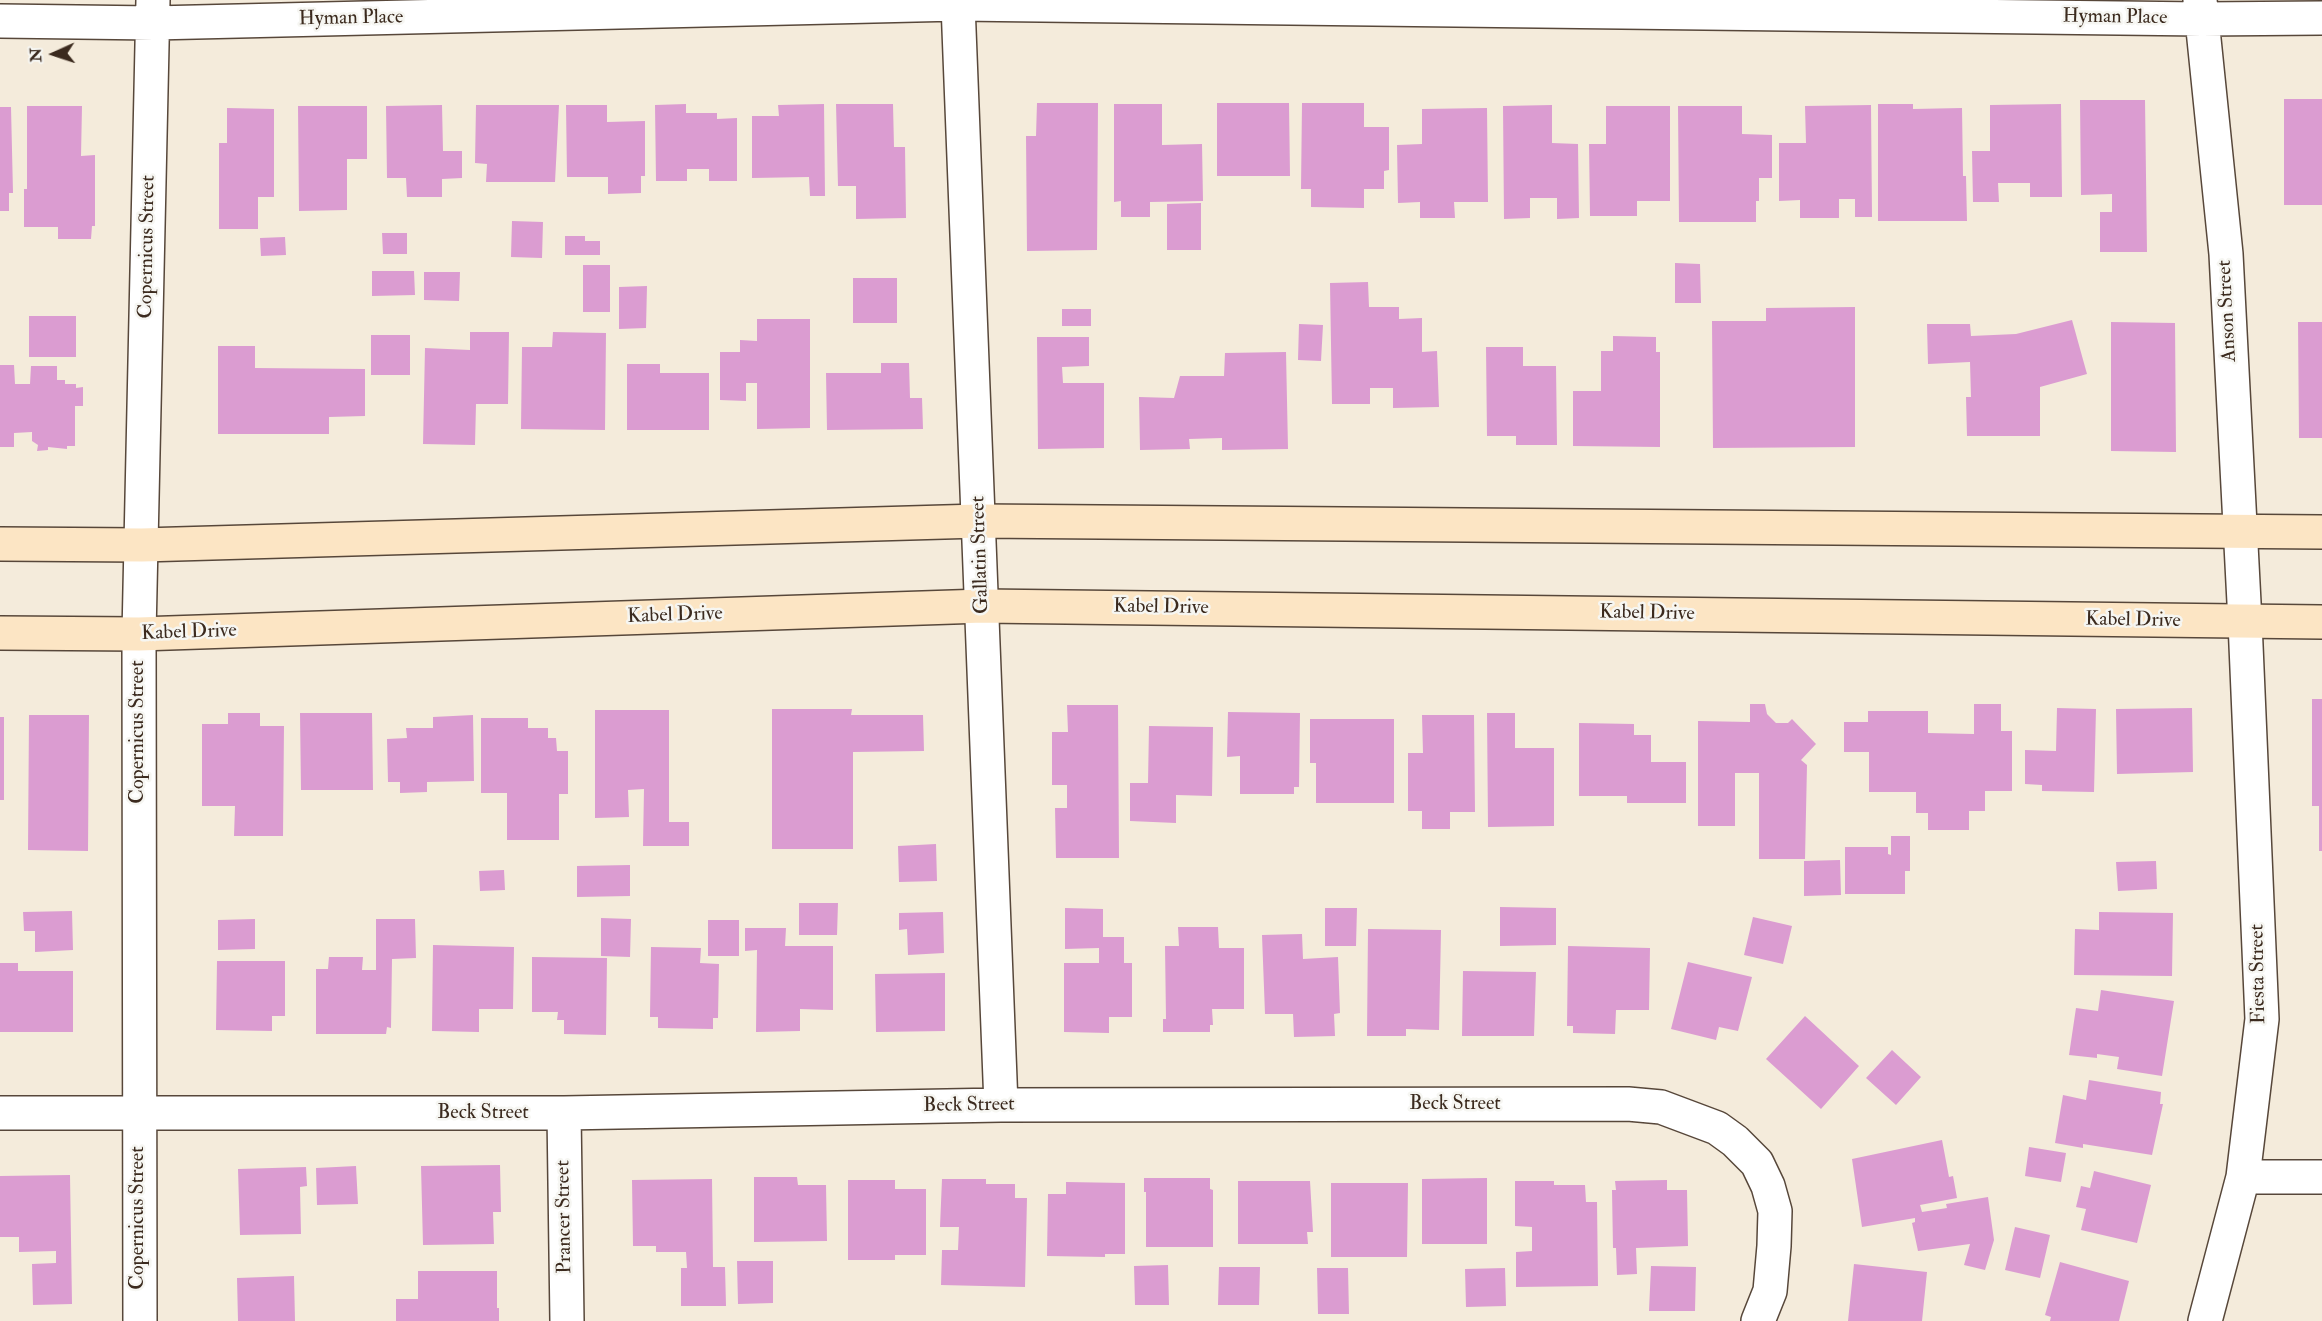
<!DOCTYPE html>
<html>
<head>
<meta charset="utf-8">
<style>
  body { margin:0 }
  #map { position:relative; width:2322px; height:1321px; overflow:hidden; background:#f4ebdb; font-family:"IM FELL Double Pica",serif }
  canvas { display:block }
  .north { position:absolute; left:24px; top:24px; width:60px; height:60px; -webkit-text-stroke:4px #f6f6f2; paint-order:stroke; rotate:267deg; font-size:16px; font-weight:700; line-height:24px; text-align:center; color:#3b2a1e }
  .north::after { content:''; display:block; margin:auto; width:21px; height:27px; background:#3b2a1e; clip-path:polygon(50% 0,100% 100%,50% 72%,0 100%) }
</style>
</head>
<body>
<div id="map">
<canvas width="2322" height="1321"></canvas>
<div class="north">N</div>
</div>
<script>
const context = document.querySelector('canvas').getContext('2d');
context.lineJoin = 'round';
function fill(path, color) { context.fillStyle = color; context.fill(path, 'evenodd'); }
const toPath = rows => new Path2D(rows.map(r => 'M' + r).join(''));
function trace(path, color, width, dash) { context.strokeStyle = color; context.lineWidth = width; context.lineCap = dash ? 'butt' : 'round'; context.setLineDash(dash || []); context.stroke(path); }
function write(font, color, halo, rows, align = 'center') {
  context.font = font + ' "IM FELL Double Pica",serif'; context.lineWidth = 5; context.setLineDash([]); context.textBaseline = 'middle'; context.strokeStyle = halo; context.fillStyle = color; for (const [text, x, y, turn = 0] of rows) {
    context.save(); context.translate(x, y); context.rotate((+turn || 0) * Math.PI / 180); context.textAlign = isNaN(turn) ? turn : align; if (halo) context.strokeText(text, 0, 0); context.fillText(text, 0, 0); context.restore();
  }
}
const building = toPath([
  [2284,99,2322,99,2322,205,2284,205],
  [2080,100,2145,100,2147,252,2100,252,2100,212,2112,212,2112,194,2081,195],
  [1037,103,1098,103,1097,250,1027,251,1026,136,1036,136],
  [1217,103,1289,103,1290,176,1217,176],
  [1302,103,1364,103,1364,127,1389,127,1389,170,1384,171,1384,189,1364,189,1364,208,1311,207,1311,189,1301,189],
  [686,104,686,113,717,113,717,119,737,118,737,181,709,181,709,169,687,169,687,181,656,181,655,105],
  [824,104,825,196,810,196,809,177,752,178,752,116,779,116,778,105],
  [836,104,893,104,894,147,905,147,906,218,856,219,856,186,838,186],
  [1114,104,1162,104,1162,145,1202,144,1203,201,1150,202,1150,217,1121,217,1121,201,1114,202],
  [1878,104,1913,104,1913,109,1962,108,1963,176,1966,176,1967,221,1878,221],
  [2061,104,2062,197,2030,197,2030,183,1998,183,1999,202,1973,202,1972,151,1990,151,1990,105],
  [442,105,443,151,462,151,462,178,442,179,442,197,407,197,406,178,387,178,386,106],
  [476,105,559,105,555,182,486,182,487,164,475,163],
  [566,105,607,105,607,122,645,121,645,176,641,176,641,193,608,194,608,177,567,177],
  [1552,105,1552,143,1578,144,1579,218,1557,219,1557,198,1530,198,1530,218,1504,219,1503,106],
  [1871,105,1872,217,1855,217,1855,199,1839,199,1839,218,1800,218,1800,200,1779,201,1779,143,1806,143,1805,106],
  [27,106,82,106,81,156,95,155,95,226,92,226,91,239,58,239,58,227,24,227,24,189,27,189],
  [298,106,367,106,367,159,347,159,347,210,299,211],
  [1606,106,1670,106,1670,201,1637,201,1637,216,1590,216,1589,144,1606,144],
  [1678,106,1742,106,1742,134,1772,135,1772,178,1759,178,1759,201,1756,201,1756,222,1679,222],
  [0,107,11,107,13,193,9,193,9,211,0,211],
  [227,108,274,109,274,197,258,197,258,229,219,229,219,143,227,143],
  [1487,108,1488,202,1454,202,1455,218,1420,218,1420,202,1398,203,1397,145,1422,144,1422,109],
  [1201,203,1201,250,1167,250,1167,204],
  [512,221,543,222,542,258,511,257],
  [382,233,407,233,407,254,383,254],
  [565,236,585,236,585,241,600,241,600,255,565,255],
  [285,237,286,255,261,256,260,238],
  [1675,263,1700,264,1701,303,1675,303],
  [583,265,610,265,610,312,583,312],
  [372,271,414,271,415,295,372,296],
  [424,272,460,272,459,301,424,300],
  [853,278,897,278,897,323,853,323],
  [1368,282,1369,307,1399,307,1399,319,1422,318,1422,352,1437,351,1439,407,1393,408,1393,388,1370,388,1370,404,1332,404,1330,283],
  [647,286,646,328,619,329,619,287],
  [1855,307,1855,447,1713,448,1712,321,1766,321,1766,308],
  [1062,309,1091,309,1091,326,1062,326],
  [29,316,76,316,76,357,29,357],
  [757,319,810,319,810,428,757,429,757,383,746,383,746,401,720,400,720,352,740,352,740,340,757,341],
  [2072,320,2087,374,2040,387,2040,436,1967,436,1966,397,1971,397,1970,362,1928,364,1927,324,1970,324,1971,336,2016,334],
  [2111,322,2175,323,2176,452,2111,451],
  [2298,322,2322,322,2322,438,2299,438],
  [1299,324,1323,325,1321,361,1298,360],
  [470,332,509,332,508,404,476,404,475,445,423,444,425,348,470,350],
  [553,332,606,333,605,430,521,429,522,347,552,347],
  [371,335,410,335,410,375,371,375],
  [1613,336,1656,337,1656,352,1660,352,1660,447,1573,446,1573,391,1601,391,1601,351,1613,351],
  [1037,337,1089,337,1089,366,1062,367,1063,383,1104,383,1104,448,1038,449],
  [218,346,255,346,255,368,365,369,365,416,329,417,329,434,218,434],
  [1486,347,1523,347,1523,366,1556,366,1557,445,1516,445,1516,436,1487,436],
  [1286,352,1288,449,1222,450,1222,438,1189,439,1190,449,1140,450,1139,397,1174,398,1180,376,1224,376,1225,353],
  [881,363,909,363,910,398,922,398,923,429,827,430,826,373,881,373],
  [627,364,660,364,660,373,709,373,709,430,627,430],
  [0,365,14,365,15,384,30,384,31,366,57,366,57,380,65,380,65,384,76,384,76,388,83,387,83,406,75,406,75,446,67,446,67,449,48,447,48,450,37,451,38,445,32,441,32,432,14,433,14,447,0,447],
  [2312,699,2322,699,2322,851,2319,851,2319,806,2312,806],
  [1750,704,1765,704,1767,714,1776,723,1788,723,1792,719,1816,744,1801,760,1807,765,1805,859,1759,859,1759,773,1735,773,1735,826,1698,826,1698,721,1750,722],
  [1974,704,2001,704,2001,731,2012,731,2012,791,1985,791,1985,811,1969,811,1969,830,1928,830,1928,813,1916,813,1916,792,1869,792,1869,752,1844,752,1844,722,1868,722,1868,711,1928,711,1928,733,1974,734],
  [1067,705,1118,705,1119,858,1056,858,1055,808,1067,808,1067,785,1052,785,1052,732,1068,732],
  [2057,708,2096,709,2094,792,2042,791,2042,785,2025,784,2025,750,2056,751],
  [2192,708,2193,772,2117,774,2116,709],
  [772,709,852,709,851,715,923,715,924,751,853,752,853,849,772,849],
  [595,710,669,710,669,822,689,822,689,846,643,846,644,789,628,790,629,817,595,818],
  [1228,712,1300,713,1299,787,1294,787,1294,794,1240,794,1240,756,1227,757],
  [228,713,260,713,260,726,284,726,283,836,234,836,235,806,202,806,202,724,228,724],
  [300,713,372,713,373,790,301,790],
  [1487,713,1515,713,1515,748,1554,748,1554,826,1488,827],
  [29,715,89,715,88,851,28,850],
  [473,715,474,781,427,782,427,792,400,793,400,782,388,782,387,739,407,738,406,728,433,728,433,717],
  [1422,715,1474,715,1475,812,1450,812,1450,829,1422,829,1422,811,1408,811,1408,753,1423,753],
  [0,717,4,717,4,800,0,800],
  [481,718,528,718,528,728,548,728,548,738,556,738,557,751,568,751,568,794,559,794,559,840,507,840,507,793,481,793],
  [1310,719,1394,719,1394,803,1316,803,1316,763,1310,763],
  [1579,723,1634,724,1634,735,1651,735,1651,762,1686,762,1686,803,1627,803,1627,796,1579,796],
  [1149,726,1213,727,1212,796,1176,795,1176,823,1130,821,1130,783,1148,783],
  [1891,836,1910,836,1910,871,1905,871,1905,894,1845,894,1845,847,1888,847,1888,854,1891,855],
  [936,844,937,881,899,882,898,846],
  [1840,860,1841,895,1804,896,1804,861],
  [2156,861,2157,889,2118,891,2116,862],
  [630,865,630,896,577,897,577,866],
  [504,870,505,890,480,891,479,871],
  [799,903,838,903,837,935,799,935],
  [1500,907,1556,908,1556,945,1500,946],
  [1065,908,1103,909,1103,937,1124,937,1124,963,1132,963,1132,1017,1109,1017,1109,1033,1064,1032,1064,963,1099,963,1099,948,1065,949],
  [1325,908,1357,908,1356,946,1325,946],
  [72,911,73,950,35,952,35,931,24,931,23,912],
  [943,912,944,953,908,955,907,929,899,930,899,913],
  [2099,912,2173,913,2172,976,2074,975,2075,929,2099,930],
  [1753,917,1792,926,1783,964,1744,955],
  [601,918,631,919,630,957,601,956],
  [255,919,255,949,218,950,218,920],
  [376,919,415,919,416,958,392,959,391,1028,387,1027,386,1034,316,1034,316,969,328,969,329,957,363,957,362,970,376,970],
  [708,920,739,920,739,956,708,956],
  [1178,927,1218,927,1219,948,1244,948,1244,1009,1212,1009,1213,1025,1210,1025,1210,1032,1163,1032,1163,1019,1166,1019,1165,946,1179,946],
  [745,928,786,928,785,946,833,946,833,1010,800,1009,800,1031,756,1032,757,950,745,951],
  [1368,929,1441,930,1439,1030,1406,1029,1406,1036,1367,1036],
  [1302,934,1303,959,1338,957,1340,1013,1334,1014,1335,1036,1294,1037,1293,1014,1265,1014,1262,935],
  [433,945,514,947,513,1009,479,1009,479,1032,432,1031],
  [1568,946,1650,948,1649,1010,1616,1010,1615,1034,1573,1033,1573,1026,1567,1026],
  [651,947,701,948,700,963,719,964,718,1018,713,1018,713,1029,658,1028,658,1017,650,1017],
  [532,957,607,958,606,1035,564,1034,564,1020,557,1020,558,1012,532,1012],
  [217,961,285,961,285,1016,272,1016,272,1031,216,1030],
  [1688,962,1752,977,1738,1031,1719,1027,1716,1040,1671,1029],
  [0,963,18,963,18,971,73,971,73,1032,0,1032],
  [1463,971,1536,972,1534,1036,1462,1036],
  [945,973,945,1031,876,1032,875,974],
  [2101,990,2174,1001,2162,1076,2117,1069,2119,1057,2097,1054,2097,1058,2069,1055,2076,1008,2098,1011],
  [1805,1016,1859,1066,1821,1109,1766,1059],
  [1892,1050,1921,1077,1896,1105,1866,1078],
  [2089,1080,2161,1092,2160,1104,2163,1104,2152,1155,2083,1144,2083,1148,2055,1143,2063,1095,2086,1100],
  [1942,1140,1949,1177,1953,1176,1957,1198,1920,1205,1922,1212,1947,1208,1946,1204,1988,1197,1994,1240,1985,1270,1964,1265,1970,1244,1918,1251,1912,1223,1915,1222,1915,1218,1862,1227,1852,1159],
  [2029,1147,2066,1153,2061,1182,2025,1176],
  [500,1165,501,1212,493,1212,494,1244,423,1245,421,1166],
  [356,1166,358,1204,317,1205,316,1168],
  [306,1167,307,1186,300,1187,301,1234,240,1235,238,1169],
  [2094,1171,2151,1185,2137,1243,2081,1230,2086,1209,2076,1207,2081,1186,2090,1188],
  [70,1175,72,1304,33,1305,32,1264,56,1263,56,1251,19,1252,19,1237,0,1237,0,1176],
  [754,1177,797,1177,798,1185,826,1185,827,1241,754,1242],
  [1144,1178,1210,1178,1210,1189,1213,1190,1213,1247,1146,1247,1146,1192,1144,1192],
  [1487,1178,1487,1244,1422,1244,1422,1179],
  [712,1179,713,1267,725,1267,726,1306,681,1306,681,1268,687,1268,686,1252,656,1252,656,1246,633,1246,632,1180],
  [942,1179,986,1179,986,1184,1015,1184,1015,1198,1027,1198,1025,1287,941,1285,942,1250,958,1250,959,1227,940,1227],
  [848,1180,895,1180,895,1189,926,1189,926,1255,895,1255,895,1260,848,1260],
  [1667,1180,1667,1190,1687,1190,1688,1246,1636,1248,1637,1274,1617,1275,1616,1248,1613,1248,1612,1190,1616,1190,1615,1181],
  [1238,1181,1310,1181,1313,1232,1307,1232,1308,1244,1238,1244],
  [1515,1181,1554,1181,1554,1185,1585,1185,1586,1202,1597,1202,1598,1286,1516,1287,1516,1252,1532,1251,1532,1227,1515,1226],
  [1066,1182,1125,1183,1125,1254,1105,1254,1105,1257,1047,1256,1048,1194,1066,1194],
  [1331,1183,1408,1183,1407,1257,1331,1257],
  [2015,1227,2050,1235,2040,1278,2005,1270],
  [737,1261,773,1261,773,1303,738,1304],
  [2060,1262,2129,1281,2119,1321,2050,1321,2051,1317,2045,1315],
  [1854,1264,1927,1272,1922,1321,1848,1321],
  [1168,1265,1169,1305,1135,1305,1134,1266],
  [1651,1266,1696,1267,1695,1311,1649,1311],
  [1219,1267,1260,1267,1259,1305,1218,1305],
  [1317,1268,1348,1268,1349,1314,1318,1314],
  [1505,1268,1506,1306,1466,1307,1465,1269],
  [418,1271,497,1271,497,1308,499,1308,499,1321,396,1321,396,1299,418,1299],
  [294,1276,295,1321,238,1321,237,1278]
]);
const street = toPath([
  [2200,0,2226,254,2245,622,2262,1019,2243,1177,2205,1321],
  [958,4,1001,1105],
  [0,21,154,23,958,4,2202,19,2322,18],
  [0,1113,564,1113,1001,1105,1628,1104,1661,1107,1717,1128,1735,1141,1757,1163,1768,1186,1775,1211,1774,1246,1770,1291,1758,1321],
  [564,1113,567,1321],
  [2243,1177,2322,1177],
  [140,1321,139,634,153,0]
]);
const secondary = toPath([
  [0,544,142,545,979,521,2322,532],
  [0,633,139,634,983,606,2322,622]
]);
const streetNames = [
  ["Hyman Place",2115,18,1],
  ["Hyman Place",351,19,-1],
  ["Copernicus Street",148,247,-89],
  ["Anson Street",2228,311,-93],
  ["Gallatin Street",981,555,-92],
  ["Kabel Drive",1161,608,1],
  ["Kabel Drive",1647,614,1],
  ["Kabel Drive",675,616,-2],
  ["Kabel Drive",2133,621,1],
  ["Kabel Drive",189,633,-2],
  ["Copernicus Street",139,732,-90],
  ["Fiesta Street",2259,974,-91],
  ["Beck Street",1455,1105],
  ["Beck Street",969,1106,-1],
  ["Beck Street",483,1114],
  ["Prancer Street",565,1217,-91],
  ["Copernicus Street",139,1218,-90]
];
fill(building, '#db9cd1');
trace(street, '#57473a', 36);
trace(secondary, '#57473a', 36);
trace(street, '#fff', 33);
trace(secondary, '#fce5c4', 33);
write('20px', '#3b2a1e', '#f6f6f2', streetNames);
</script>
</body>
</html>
